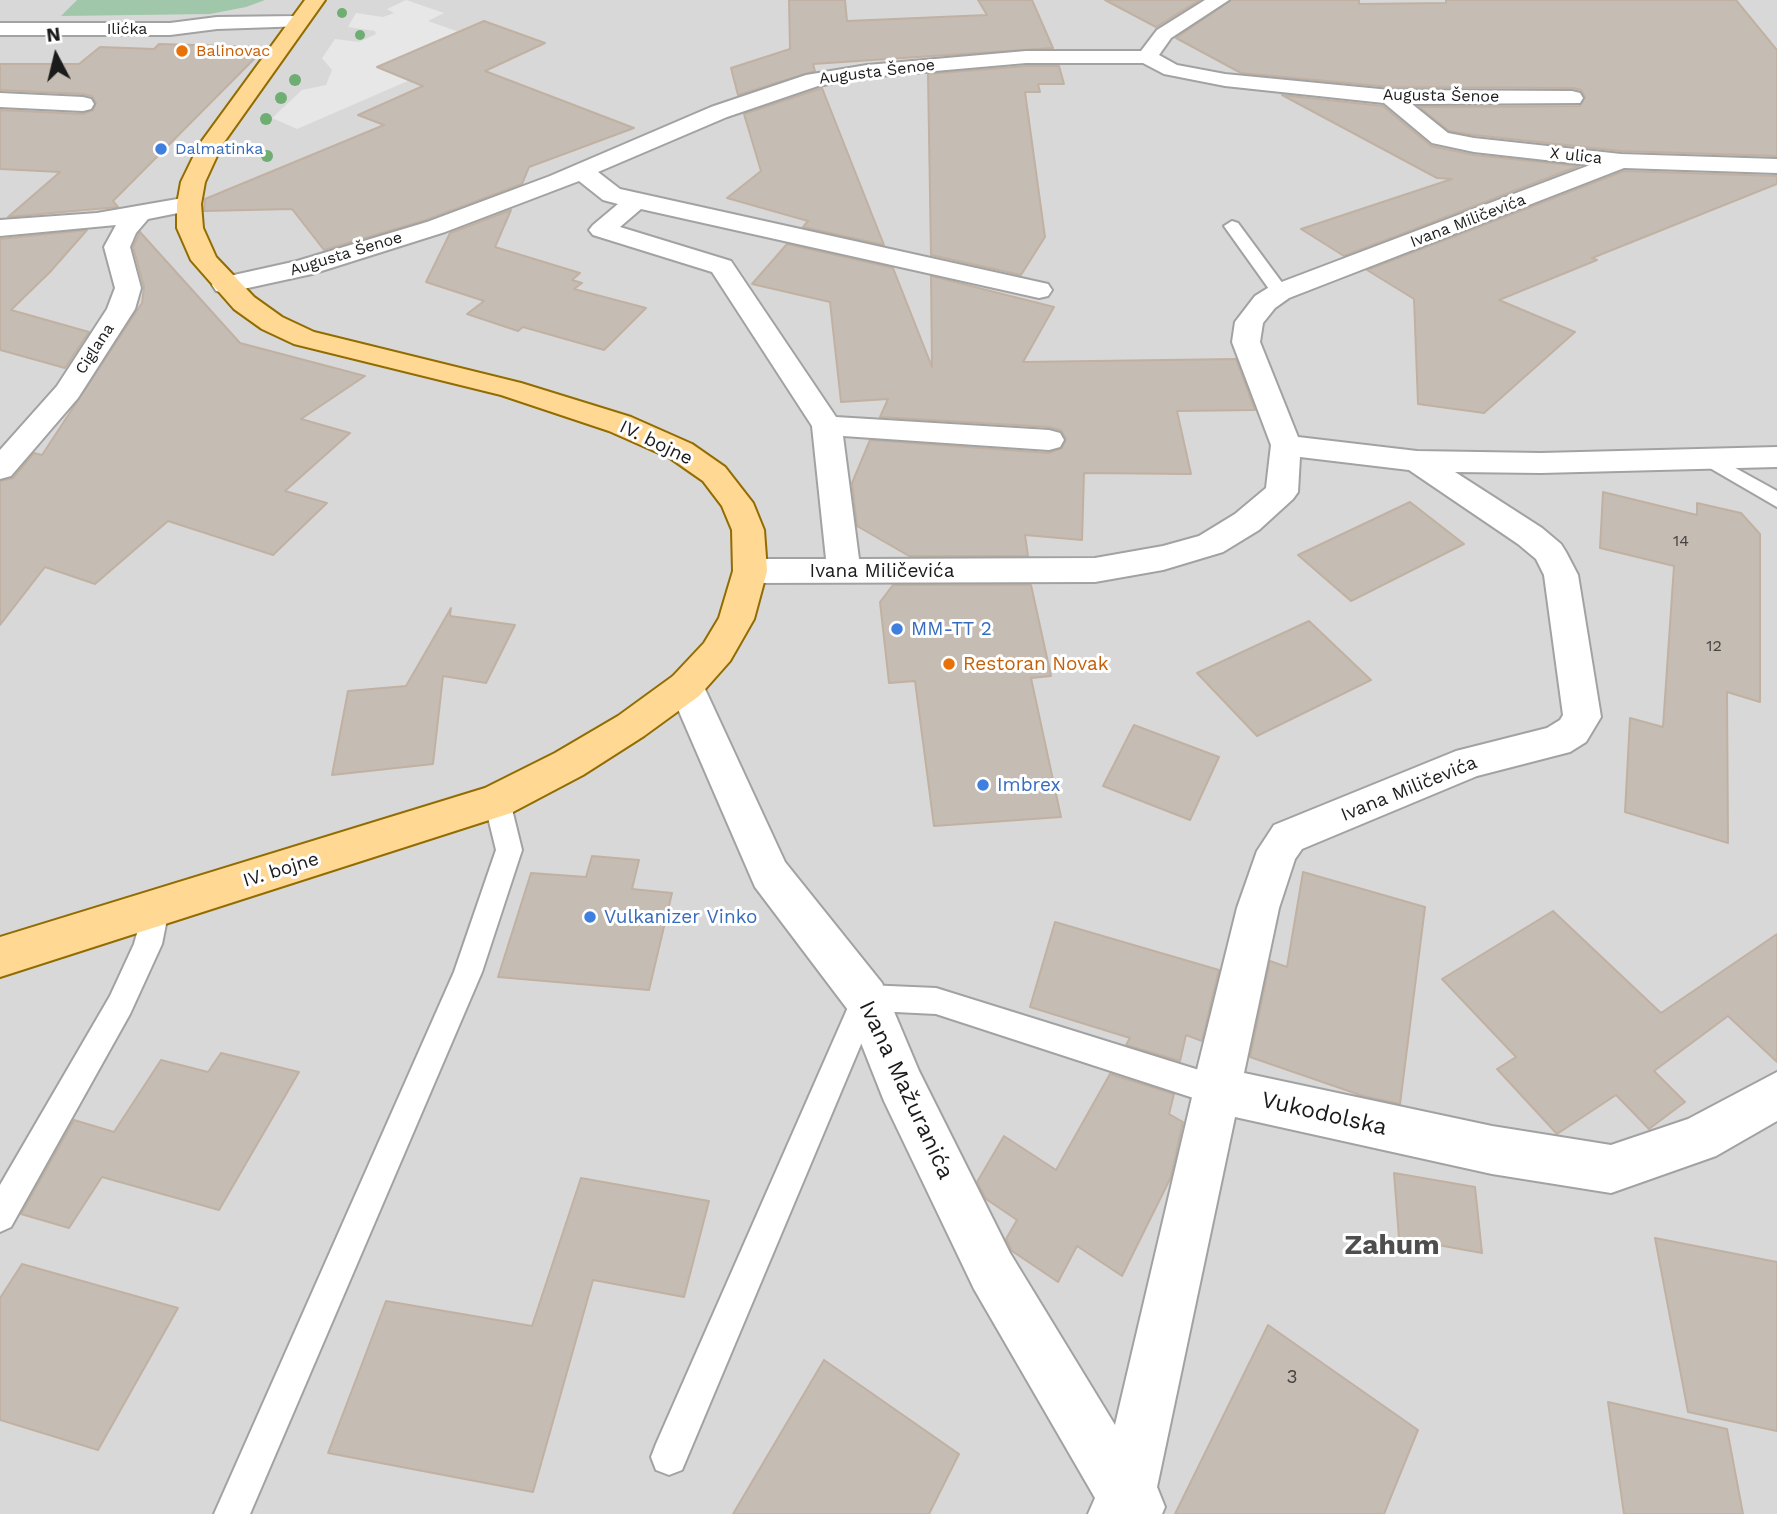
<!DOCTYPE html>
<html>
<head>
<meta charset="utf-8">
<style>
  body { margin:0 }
  #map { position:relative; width:1777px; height:1514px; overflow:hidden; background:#edeae0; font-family:"Work Sans",sans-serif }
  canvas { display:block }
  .north { position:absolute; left:21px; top:21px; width:70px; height:70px; -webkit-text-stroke:5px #fff; paint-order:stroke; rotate:353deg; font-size:19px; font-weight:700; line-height:28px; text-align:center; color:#1b1b1b }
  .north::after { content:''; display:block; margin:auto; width:24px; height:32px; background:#1b1b1b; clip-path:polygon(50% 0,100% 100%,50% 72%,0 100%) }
</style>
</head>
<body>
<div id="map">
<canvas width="1777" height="1514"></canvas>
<div class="north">N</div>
</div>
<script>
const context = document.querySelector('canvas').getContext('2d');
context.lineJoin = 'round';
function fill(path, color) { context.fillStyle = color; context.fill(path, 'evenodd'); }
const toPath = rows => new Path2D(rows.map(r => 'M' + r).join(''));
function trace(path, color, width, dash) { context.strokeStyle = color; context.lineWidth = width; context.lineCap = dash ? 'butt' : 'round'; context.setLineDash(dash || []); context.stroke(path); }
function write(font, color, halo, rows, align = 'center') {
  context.font = font + ' "Work Sans",sans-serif'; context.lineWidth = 6; context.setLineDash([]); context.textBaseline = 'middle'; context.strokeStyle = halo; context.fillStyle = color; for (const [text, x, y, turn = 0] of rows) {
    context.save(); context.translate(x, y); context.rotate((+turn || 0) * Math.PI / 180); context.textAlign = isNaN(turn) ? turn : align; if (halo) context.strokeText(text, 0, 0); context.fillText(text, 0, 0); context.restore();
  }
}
const residential = toPath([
  [0,0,1777,0,1777,1514,0,1514]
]);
const cemetery = toPath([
  [77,0,265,0,246,7,210,14,61,16]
]);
const parking = toPath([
  [406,0,444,13,428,21,459,32,378,67,410,80,297,129,272,118,302,90,326,85,332,70,322,58,335,39,359,42,376,34,375,31,348,27,356,13,383,17,394,13,387,9]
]);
const building = toPath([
  [789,0,845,0,847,21,987,15,978,0,1032,0,1053,48,813,64,815,71,738,95,731,68,790,49,789,0],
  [1105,0,1200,0,1156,27,1105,0],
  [1231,0,1359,0,1359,4,1446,3,1446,0,1736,0,1777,50,1777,156,1621,151,1474,135,1449,131,1419,107,1580,106,1585,97,1581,90,1573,88,1390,87,1241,73,1176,38,1231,0],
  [484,21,545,43,485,71,634,128,529,167,522,184,426,220,324,250,292,209,204,211,205,199,384,125,358,115,423,86,377,67,484,21],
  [159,44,266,47,113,201,118,207,8,217,60,172,0,169,0,110,83,114,93,110,96,103,92,96,83,94,0,90,0,64,79,64,100,47,154,49,159,44],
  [1026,66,1059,66,1064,84,1038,84,1040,92,1025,92,1045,237,1021,275,931,255,928,74,1026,66],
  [822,88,884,245,803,227,808,221,727,198,761,171,744,114,822,88],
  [1282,95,1383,106,1431,146,1474,155,1579,166,1344,256,1301,229,1452,179,1437,178,1282,95],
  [1624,171,1777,176,1777,184,1592,258,1597,260,1499,300,1575,332,1484,413,1418,404,1414,299,1367,270,1624,171],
  [511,210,495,247,580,273,572,280,582,283,574,289,646,308,604,350,523,327,518,331,467,314,484,301,426,282,450,233,511,210],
  [87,230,50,272,11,310,89,332,65,368,0,350,0,239,87,230],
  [140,232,240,343,365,376,301,419,350,433,285,491,327,503,273,555,168,521,95,584,45,567,0,625,0,481,13,478,34,453,42,455,142,303,144,287,133,247,140,232],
  [787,244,893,268,932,367,931,276,1054,307,1023,362,1236,359,1255,410,1177,411,1191,474,1084,473,1082,540,1025,535,1028,556,909,556,857,526,852,483,870,440,1049,453,1062,448,1066,439,1061,430,1049,427,880,417,888,399,841,402,830,302,752,284,787,244],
  [1603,492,1697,515,1697,503,1741,513,1760,534,1760,702,1727,692,1728,843,1625,812,1630,718,1663,727,1674,566,1600,548,1603,492],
  [1410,502,1464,544,1351,601,1298,555,1410,502],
  [893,585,1031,585,1051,676,1031,678,1061,817,934,826,915,681,889,683,880,602,893,585],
  [451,608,450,616,515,625,486,683,443,676,433,764,332,775,348,691,406,686,451,608],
  [1309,621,1371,680,1257,736,1197,673,1309,621],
  [1134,725,1219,757,1190,820,1103,786,1134,725],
  [592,856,639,860,632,889,672,893,649,990,498,977,531,873,586,877,592,856],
  [1303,872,1425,907,1400,1104,1363,1096,1250,1057,1270,961,1287,967,1303,872],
  [1553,911,1661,1013,1777,934,1777,1062,1728,1016,1654,1071,1685,1102,1649,1129,1616,1095,1557,1134,1497,1069,1516,1057,1442,979,1553,911],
  [1055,922,1219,970,1202,1041,1186,1035,1180,1061,1126,1045,1130,1038,1030,1007,1055,922],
  [221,1053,299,1072,219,1210,102,1177,69,1228,21,1214,74,1120,114,1132,161,1060,208,1072,221,1053],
  [1110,1074,1174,1094,1169,1114,1183,1122,1171,1177,1122,1276,1077,1246,1058,1282,1012,1251,1006,1239,1017,1220,986,1199,977,1182,1004,1136,1056,1170,1110,1074],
  [1394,1173,1475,1187,1482,1253,1399,1238,1394,1173],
  [581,1178,709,1201,684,1297,593,1280,533,1492,328,1453,386,1301,532,1326,581,1178],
  [1655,1238,1777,1262,1777,1431,1688,1412,1655,1238],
  [22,1264,178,1308,98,1450,0,1420,0,1298,22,1264],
  [1268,1325,1418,1430,1384,1514,1175,1514,1268,1325],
  [824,1360,959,1454,929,1514,733,1514,824,1360],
  [1608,1402,1727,1429,1743,1514,1624,1514,1608,1402]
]);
const service = toPath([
  [1232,221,1238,223,1286,288,1289,292,1286,296,1274,296,1224,226,1232,221],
  [1710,454,1777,491,1777,507,1703,464,1700,460,1703,456,1710,454],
  [497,791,506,794,510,801,522,850,482,972,250,1514,214,1514,454,972,496,850,484,801,488,794,497,791],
  [156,897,166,901,169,909,162,944,130,1014,11,1227,0,1232,0,1185,110,996,134,944,146,901,156,897],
  [866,985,936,988,1215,1075,1226,1080,1230,1090,1226,1100,1215,1105,936,1014,875,1011,682,1470,669,1475,656,1470,651,1457,656,1444,856,989,866,985]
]);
const minor = toPath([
  [1205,0,1229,0,1171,38,1159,55,1177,65,1225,74,1390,90,1572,91,1580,93,1583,98,1580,103,1412,104,1448,133,1474,138,1621,154,1777,159,1777,173,1624,168,1289,298,1275,308,1263,323,1260,342,1298,437,1417,451,1541,453,1777,447,1777,467,1541,473,1455,472,1542,528,1561,544,1566,552,1578,575,1601,717,1586,742,1570,752,1477,776,1302,849,1295,859,1279,908,1244,1073,1492,1126,1611,1145,1688,1119,1777,1072,1777,1121,1716,1156,1611,1193,1492,1174,1235,1117,1157,1487,1165,1507,1162,1514,1088,1514,1095,1498,974,1289,884,1101,848,1010,755,887,668,686,673,676,686,672,699,676,785,862,882,983,919,1071,1010,1253,1115,1425,1193,1093,1192,1090,1237,908,1257,851,1274,825,1456,751,1547,728,1560,720,1563,715,1544,575,1536,559,1518,544,1409,470,1300,457,1298,492,1293,499,1259,530,1223,552,1163,570,1095,582,750,583,738,579,733,571,738,563,750,559,826,559,812,426,712,272,593,235,589,230,593,225,618,204,603,200,579,181,445,232,312,274,225,293,216,291,212,285,216,279,297,261,427,222,550,176,711,107,806,75,867,65,1026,51,1141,51,1157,30,1205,0],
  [1026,63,1143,63,1164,74,1225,86,1384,103,1432,143,1474,152,1590,165,1271,286,1255,296,1235,322,1232,342,1271,445,1266,488,1235,514,1199,536,1163,546,1095,558,859,559,843,436,1049,450,1060,447,1064,440,1060,433,1049,430,836,417,731,261,620,227,641,209,1039,298,1048,296,1052,290,1048,284,1039,282,620,189,598,172,727,117,818,86,867,77,1026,63],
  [298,16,305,18,308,22,305,26,217,29,170,35,0,35,0,23,170,23,217,17,298,16],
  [0,93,83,97,91,99,94,104,91,109,83,111,0,107,0,93],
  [189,197,198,199,201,204,198,209,148,219,136,233,130,247,141,288,135,309,78,398,11,476,0,479,0,450,57,386,107,309,115,288,104,247,116,225,0,236,0,220,97,213,189,197]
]);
const primary = toPath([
  [305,0,325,0,222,145,205,182,201,204,203,228,216,257,254,297,282,317,314,332,521,383,631,417,692,444,725,467,753,503,764,530,767,571,754,619,730,661,699,696,644,736,583,775,511,813,0,977,0,937,485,788,555,753,618,716,673,676,704,643,719,618,733,571,732,530,722,506,703,481,670,458,609,431,501,395,294,344,262,329,234,309,191,260,177,228,177,204,181,182,199,145,305,0]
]);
const trees = [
  [342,13,5],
  [360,35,5],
  [295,80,6],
  [281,98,6],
  [266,119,6],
  [267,156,6]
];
const markers = [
  [182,51,7,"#e8710a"],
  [161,149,7,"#3f7fe0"],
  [897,629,7,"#3f7fe0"],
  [949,664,7,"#e8710a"],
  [983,785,7,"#3f7fe0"],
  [590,917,7,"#3f7fe0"]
];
const farStreetnames = [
  ["Ilićka",127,29],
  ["Augusta Šenoe",877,72,-7],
  ["Augusta Šenoe",1441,96,1],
  ["X ulica",1576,156,6],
  ["Ivana Miličevića",1468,221,-21],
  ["Augusta Šenoe",346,254,-17],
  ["Ciglana",95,349,-57]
];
const farFoodnames = [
  ["Balinovac",196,51]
];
const farShopnames = [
  ["Dalmatinka",175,149]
];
const numberNames = [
  ["14",1681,541],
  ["12",1714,646]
];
const streetNames = [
  ["IV. bojne",656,443,26],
  ["Ivana Miličevića",882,571],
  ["Ivana Miličevića",1409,789,-22],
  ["IV. bojne",281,870,-17]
];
const shopNames = [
  ["MM-TT 2",911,629],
  ["Imbrex",997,785],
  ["Vulkanizer Vinko",604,917]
];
const foodNames = [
  ["Restoran Novak",963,664]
];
const nearNumbernames = [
  ["3",1292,1377]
];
const nearStreetnames = [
  ["Ivana Mažuranića",906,1090,65],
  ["Vukodolska",1324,1114,13]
];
const nearQuarternames = [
  ["Zahum",1392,1246]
];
fill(residential, '#d9d8d8');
fill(cemetery, '#a0c7a9');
fill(parking, '#e7e7e7');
fill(building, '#c5bcb3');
trace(building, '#c0b1a2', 2);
trace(service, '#a2a2a2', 4);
trace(minor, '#a2a2a2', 4);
trace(primary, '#926c00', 4);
fill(service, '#fff');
fill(minor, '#fff');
fill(primary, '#ffd893');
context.fillStyle = '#6eae72';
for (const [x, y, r] of trees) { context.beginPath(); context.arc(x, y, r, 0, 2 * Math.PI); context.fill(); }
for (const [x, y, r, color] of markers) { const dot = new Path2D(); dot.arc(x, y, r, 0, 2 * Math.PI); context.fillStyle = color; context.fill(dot); trace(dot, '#fff', 2.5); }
write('16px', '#1b1b1b', '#fff', farStreetnames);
write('16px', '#c56008', '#fff', farFoodnames, 'left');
write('16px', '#366cbe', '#fff', farShopnames, 'left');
write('16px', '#464341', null, numberNames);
write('19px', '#1b1b1b', '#fff', streetNames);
write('19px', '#366cbe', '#fff', shopNames, 'left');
write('19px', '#c56008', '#fff', foodNames, 'left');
write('19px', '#464341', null, nearNumbernames);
write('23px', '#1b1b1b', '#fff', nearStreetnames);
write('bold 28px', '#4e4e4e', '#fff', nearQuarternames);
</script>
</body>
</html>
